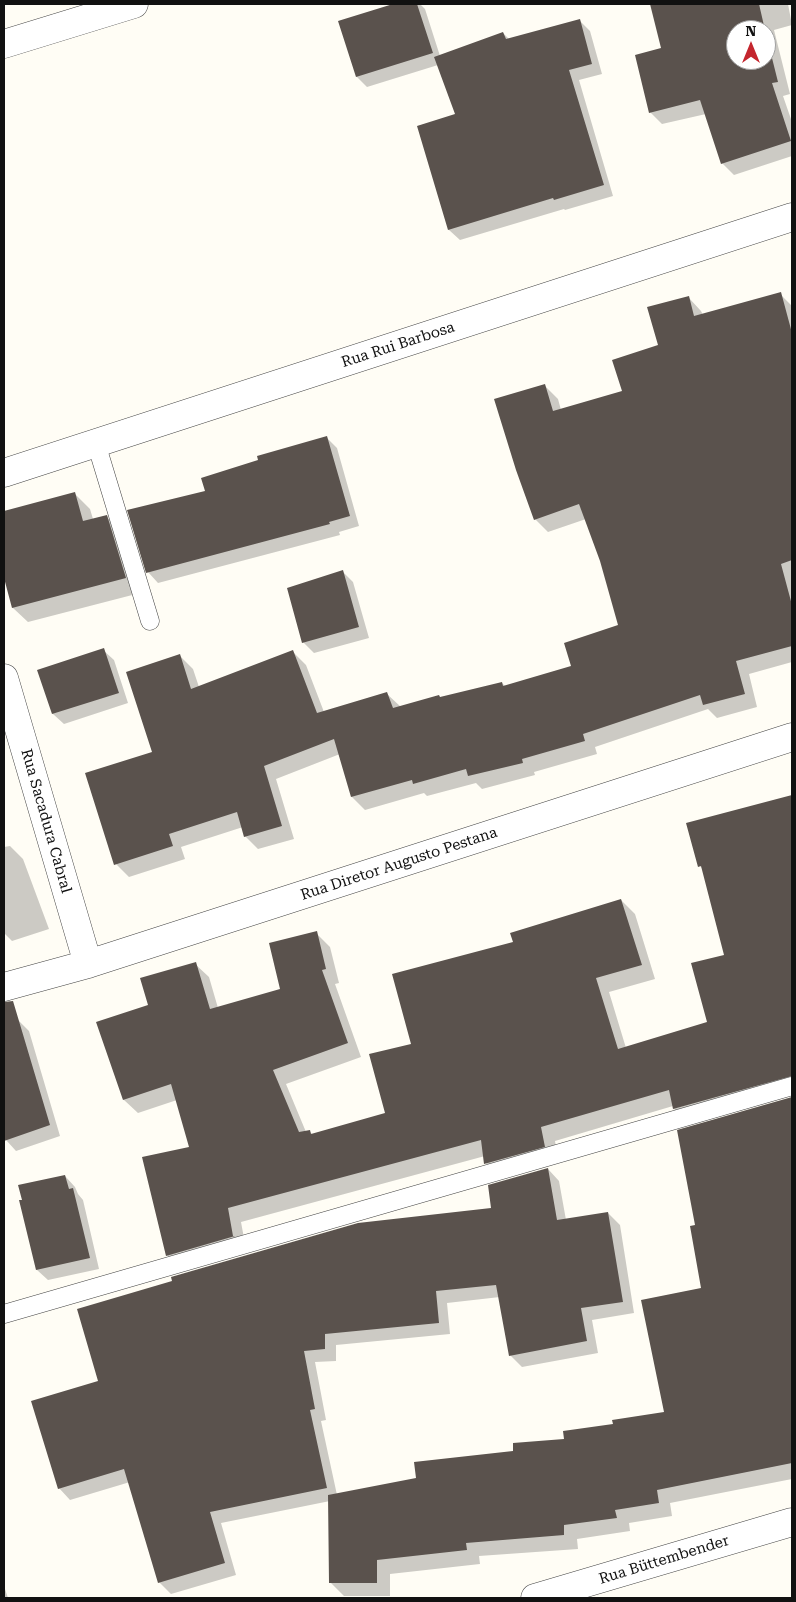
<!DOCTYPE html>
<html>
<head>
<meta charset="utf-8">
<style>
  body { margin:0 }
  #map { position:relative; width:796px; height:1602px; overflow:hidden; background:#fffdf5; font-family:"Roboto Serif",serif }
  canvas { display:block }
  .frame { position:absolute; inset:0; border:5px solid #111; pointer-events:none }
  .north { position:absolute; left:726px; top:20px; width:50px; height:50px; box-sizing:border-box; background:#fff; border:1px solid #a0a0a0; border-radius:50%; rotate:0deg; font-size:14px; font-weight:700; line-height:20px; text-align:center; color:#111 }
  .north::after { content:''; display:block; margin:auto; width:18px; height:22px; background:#c4262e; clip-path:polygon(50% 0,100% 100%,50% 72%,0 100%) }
</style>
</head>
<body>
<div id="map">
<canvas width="796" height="1602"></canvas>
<div class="frame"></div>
<div class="north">N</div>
</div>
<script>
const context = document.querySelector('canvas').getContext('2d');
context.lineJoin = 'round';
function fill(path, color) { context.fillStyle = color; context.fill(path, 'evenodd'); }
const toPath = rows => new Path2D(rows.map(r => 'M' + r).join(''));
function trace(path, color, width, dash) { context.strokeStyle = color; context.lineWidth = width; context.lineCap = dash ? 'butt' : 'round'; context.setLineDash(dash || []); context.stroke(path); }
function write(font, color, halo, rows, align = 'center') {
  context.font = font + ' "Roboto Serif",serif'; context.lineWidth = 5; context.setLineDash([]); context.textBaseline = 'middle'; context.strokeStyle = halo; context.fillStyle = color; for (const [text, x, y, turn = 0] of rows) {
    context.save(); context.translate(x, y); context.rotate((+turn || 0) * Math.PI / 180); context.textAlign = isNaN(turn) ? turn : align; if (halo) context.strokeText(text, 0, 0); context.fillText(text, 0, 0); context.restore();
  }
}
const shadow = toPath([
  [398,4,420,4,425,9,440,56,503,33,509,39,579,20,590,31,602,74,579,80,613,196,565,210,564,209,460,240,449,230,418,126,457,115,438,65,367,87,357,77,340,22],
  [651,4,788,4,792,25,774,30,790,94,783,96,792,122,792,156,734,175,722,163,706,114,662,124,650,112,663,49],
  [736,30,766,30,766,60,736,60],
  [780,294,792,306,792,662,749,674,757,707,717,718,708,709,595,747,597,754,534,772,535,775,482,789,476,783,427,796,424,793,365,810,352,797,340,754,276,779,294,839,258,849,245,836,243,827,181,847,185,859,129,877,116,864,153,753,180,656,193,669,199,687,293,652,306,665,324,712,387,694,401,707,502,683,506,687,573,666,619,625,601,561,586,519,548,532,535,519,545,386,558,399,561,410,623,392,659,346,689,298,701,311,703,315],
  [326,437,337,448,359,526,339,532,340,535,158,583,148,572],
  [75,494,90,509,93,519,106,516,121,531,140,593,28,622,13,608,4,573,4,512],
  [342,571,353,582,369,638,314,653,303,642],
  [103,650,114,660,128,703,64,724,53,714,39,671],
  [792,796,792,1092,688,1123,674,1109,673,1106,555,1141,558,1160,499,1177,486,1163,485,1156,241,1222,246,1249,181,1269,167,1255,190,1148,177,1100,138,1113,124,1100,149,1006,195,964,209,977,218,1008,282,990,316,933,330,947,339,983,335,984,361,1057,286,1084,306,1132,309,1131,313,1135,387,1114,412,1045,514,943,621,900,635,914,655,979,609,992,626,1048,708,1023,725,956,704,870,700,866,687,824],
  [10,846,23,859,49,929,12,941,4,933,4,847],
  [18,1020,29,1031,60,1136,16,1151,6,1140,4,1134,4,1024],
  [792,1098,792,1479,670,1503,672,1516,629,1523,630,1531,577,1539,578,1549,479,1556,480,1564,390,1574,390,1596,344,1596,330,1582,330,1501,221,1523,236,1575,171,1594,159,1582,130,1482,70,1500,59,1488,100,1382,492,1209,548,1169,559,1181,566,1220,608,1213,620,1225,634,1313,592,1320,598,1353,522,1367,510,1355,500,1297,447,1303,450,1334,336,1345,336,1361,315,1362,326,1420,321,1421,337,1495,417,1479,666,1413,703,1289,697,1226,678,1131],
  [65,1176,75,1187,78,1194,83,1200,99,1269,48,1280,37,1270,21,1201],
  [4,1586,8,1598,4,1598]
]);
const building = toPath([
  [393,4,417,4,433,53,356,77,338,21],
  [650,4,759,4,765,30,736,30,736,60,766,60,766,34,778,82,772,83,791,141,721,164,700,100,649,113,635,55,661,48],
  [580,19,592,64,569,70,604,185,554,200,553,198,448,230,417,126,455,114,434,57,503,32,506,39],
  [781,292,792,333,792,560,781,564,792,605,792,646,736,661,745,694,703,705,700,695,583,734,585,741,522,759,523,763,468,776,466,769,413,784,412,780,351,797,334,739,264,766,282,826,244,837,237,812,169,834,173,846,114,865,85,773,152,752,126,672,180,654,191,689,293,650,317,713,387,692,393,708,439,695,440,697,502,682,503,686,571,666,564,643,618,625,600,561,579,504,534,520,516,470,494,399,545,384,553,411,622,391,612,360,658,345,647,307,689,296,694,316],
  [327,436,350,516,329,522,330,524,146,573,127,510,205,491,201,478,258,460,257,456],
  [75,492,83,521,107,515,126,578,12,608,4,578,4,511],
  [343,570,359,627,302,643,287,588],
  [104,648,119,693,52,714,37,670],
  [792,795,792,1076,673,1109,669,1090,541,1127,545,1147,484,1164,481,1140,228,1208,233,1236,235,1236,166,1256,142,1157,189,1147,171,1084,123,1100,96,1022,148,1005,140,978,196,962,210,1009,280,989,269,943,317,931,326,969,322,970,348,1043,273,1070,299,1132,310,1130,311,1134,385,1113,369,1054,411,1044,392,974,513,942,510,933,621,899,642,965,596,978,618,1049,707,1022,691,963,724,955,701,866,698,867,686,823],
  [13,1001,50,1125,4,1141,4,1002],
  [792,1097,792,1463,657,1490,659,1503,615,1510,617,1518,564,1525,564,1535,466,1543,467,1550,377,1560,377,1583,329,1583,328,1495,416,1478,414,1462,513,1451,513,1443,564,1439,563,1431,613,1424,612,1420,664,1412,641,1300,701,1288,690,1226,695,1225,677,1130],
  [548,1168,557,1220,608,1212,623,1302,581,1308,587,1341,509,1356,496,1285,436,1291,439,1323,325,1334,325,1349,304,1351,315,1409,310,1410,327,1488,210,1512,225,1563,158,1583,124,1469,58,1489,31,1401,98,1381,77,1309,172,1281,171,1277,358,1223,491,1208,488,1185],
  [65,1175,69,1189,73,1188,90,1258,36,1270,19,1200,22,1200,18,1185]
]);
const service = toPath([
  [96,443,150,621],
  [4,1314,792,1086]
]);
const minor = toPath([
  [4,44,134,4],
  [4,473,792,217],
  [4,678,88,964],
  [4,987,88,964,792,737],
  [535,1598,792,1522]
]);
const streetNames = [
  ["Rua Rui Barbosa",398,345,-18],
  ["Rua Sacadura Cabral",46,821,74],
  ["Rua Diretor Augusto Pestana",399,864,-18],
  ["Rua Büttembender",664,1560,-17]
];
fill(shadow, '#0003');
fill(building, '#5a524d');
trace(service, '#444', 19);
trace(minor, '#444', 29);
trace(service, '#fff', 18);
trace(minor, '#fff', 28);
write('15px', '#111', '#fff', streetNames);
</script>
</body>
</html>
